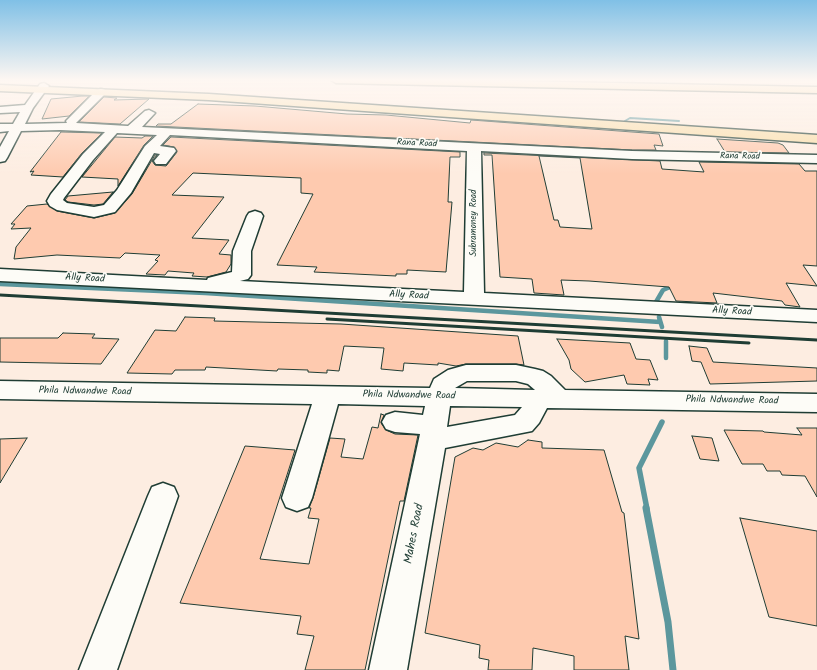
<!DOCTYPE html>
<html>
<head>
<meta charset="utf-8">
<style>
  body { margin:0 }
  canvas { display:block; background:#fdede1 }
</style>
</head>
<body>
<canvas width="817" height="670"></canvas>
<script>
const context = document.querySelector('canvas').getContext('2d');
context.lineJoin = 'round';
const toPath = rows => new Path2D(rows.map(r => 'M' + r).join(''));
function trace(path, color, width, dash) { context.strokeStyle = color; context.lineWidth = width; context.lineCap = dash ? 'butt' : 'round'; context.setLineDash(dash || []); context.stroke(path); }
function fill(path, color) { context.fillStyle = color; context.fill(path, 'evenodd'); }
function write(font, color, halo, rows, align = 'center') {
  context.font = font + ' Kalam,sans-serif'; context.lineWidth = 3.5; context.setLineDash([]); context.textBaseline = 'middle'; context.strokeStyle = halo; context.fillStyle = color; for (const [text, x, y, turn = 0] of rows) {
    context.save(); context.translate(x, y); context.rotate((+turn || 0) * Math.PI / 180); context.textAlign = isNaN(turn) ? turn : align; if (halo) context.strokeText(text, 0, 0); context.fillText(text, 0, 0); context.restore();
  }
}
const streamFar3 = toPath([
  [625,121,630,118,679,121]
]);
const streamFar2 = toPath([
  [0,284,205,293,660,322],
  [656,302,663,290,670,287,669,282],
  [659,317,662,327],
  [666,341,666,358]
]);
const streamFar1 = toPath([
  [647,509,639,468,662,422]
]);
const stream = toPath([
  [646,508,668,622,673,670]
]);
const building = toPath([
  [83,96,89,96,69,116,42,119,51,99,83,96],
  [104,97,117,98,114,100,149,99,120,124,79,122,104,97],
  [198,104,255,106,347,114,386,115,470,123,471,120,659,134,663,146,654,145,656,150,632,150,156,126,158,124,171,124,198,104],
  [61,132,102,133,82,153,63,177,31,175,34,171,30,172,61,132],
  [145,136,153,136,144,145,118,186,118,179,82,177,115,137,142,138,145,136],
  [171,137,460,152,460,157,450,157,448,202,452,202,446,272,407,270,407,274,396,274,396,276,314,272,317,267,277,265,313,194,301,193,301,178,193,173,172,195,224,197,192,238,229,240,219,254,231,255,231,264,226,272,207,277,192,276,194,273,168,271,165,275,146,274,158,261,155,260,160,255,125,253,120,258,57,255,14,259,16,247,31,228,11,229,15,224,11,224,27,206,47,204,57,211,94,218,115,213,132,194,155,155,157,155,152,161,155,165,166,166,177,152,174,147,163,145,171,137],
  [717,139,778,143,783,145,789,153,725,152,717,139],
  [484,153,660,161,662,169,704,172,699,162,799,164,805,171,817,171,817,266,803,265,817,286,786,283,800,307,785,305,782,301,713,293,717,303,676,301,669,287,589,281,561,280,564,295,534,293,532,279,500,277,492,155,484,155,484,153],
  [539,156,580,158,592,229,560,227,558,220,554,220,539,156],
  [113,192,103,204,94,205,68,202,65,200,68,196,113,192],
  [185,317,215,318,214,321,341,324,518,336,524,365,516,364,466,364,456,366,438,363,438,365,404,363,403,371,381,369,384,348,344,346,339,371,327,370,327,373,308,372,308,370,278,369,277,371,206,367,205,370,175,370,172,374,127,373,155,330,176,331,185,317],
  [63,333,95,334,92,338,119,339,101,364,0,362,0,338,58,338,63,333],
  [557,339,630,343,636,359,650,360,658,380,648,379,650,385,627,384,624,375,585,382,571,369,569,360,557,339],
  [689,346,707,348,713,362,817,368,817,381,710,384,701,362,692,361,689,346],
  [381,414,384,415,381,423,386,430,395,434,418,435,404,501,400,501,365,670,305,670,314,636,297,634,301,616,180,603,245,446,295,450,260,559,309,564,319,519,308,518,311,508,309,508,313,498,330,438,345,439,341,457,363,459,372,427,378,428,381,414],
  [797,428,817,428,817,497,805,476,782,475,780,471,767,471,763,464,742,464,724,430,763,431,764,432,802,435,797,428],
  [692,436,712,438,719,461,700,459,692,436],
  [27,438,0,483,0,439,27,438],
  [528,440,542,442,542,448,604,450,622,512,624,513,639,639,625,636,629,670,574,670,574,656,533,648,532,670,488,670,489,660,479,658,480,645,425,633,455,457,473,448,483,450,496,443,518,447,528,440],
  [740,518,817,531,817,626,769,617,740,518]
]);
const minor = toPath([
  [44,83,49,86,33,108,25,124,67,123,66,121,97,90,101,89,105,90,106,92,105,94,76,123,128,126,145,111,149,110,155,113,142,127,632,151,817,155,817,163,632,159,481,151,484,293,817,310,817,322,0,281,0,269,207,280,208,278,232,272,233,251,247,216,249,213,255,211,261,213,263,216,251,251,251,275,248,279,240,281,464,292,467,151,170,135,160,146,174,148,176,151,166,164,156,164,154,161,160,154,154,153,131,193,115,212,94,217,57,210,50,206,47,201,51,194,83,154,105,132,60,130,21,131,7,158,5,161,0,162,0,147,9,131,0,132,0,124,13,124,20,112,0,113,0,107,25,105,40,84,44,83],
  [117,133,157,135,145,146,117,190,104,205,94,207,67,203,63,200,64,198,93,160,117,133],
  [466,365,516,365,535,369,543,371,551,376,565,390,817,394,817,412,547,408,539,423,532,431,445,448,407,670,369,670,420,434,395,432,386,429,382,422,386,415,395,412,423,415,425,406,338,404,312,498,308,507,297,511,286,507,282,498,312,404,0,399,0,381,430,388,434,379,448,370,466,365],
  [467,381,516,381,528,384,535,390,455,388,467,381],
  [450,406,522,407,515,415,447,427,450,406],
  [163,483,174,487,178,496,117,670,79,670,148,496,152,487,163,483]
]);
const major = toPath([
  [0,85,209,94,817,135,817,143,209,100,0,91,0,85]
]);
const highway = toPath([
  [331,80,464,80,817,87,817,93,336,83,331,80]
]);
const rail = toPath([
  [0,295,817,340],
  [327,319,749,343]
]);
const farStreetnames = [
  ["Rana Road",417,144,3],
  ["Rana Road",740,157,1],
  ["Subramoney Road",474,223,-90]
];
const streetNames = [
  ["Ally Road",85,279,3],
  ["Ally Road",409,296,3],
  ["Ally Road",732,312,3],
  ["Phila Ndwandwe Road",85,392,1],
  ["Phila Ndwandwe Road",409,396,1],
  ["Phila Ndwandwe Road",732,401,1]
];
const nearStreetnames = [
  ["Mahes Road",415,534,-79]
];
trace(streamFar3, '#5c979d', 2);
trace(streamFar2, '#5c979d', 4.5);
trace(streamFar1, '#5c979d', 5.5);
trace(stream, '#5c979d', 7);
fill(building, '#fecaaf');
trace(building, '#1f3d34', 1);
trace(minor, '#1f3d34', 3);
trace(major, '#1f3d34', 3);
trace(highway, '#1f3d34', 3);
fill(minor, '#fdfcf7');
fill(major, '#f9deab');
fill(highway, '#f9deab');
trace(rail, '#1f3d34', 3);
const sky = context.createLinearGradient(0, 0, 0, 174);
sky.addColorStop(0, '#80c0e6');
sky.addColorStop(0.46, '#fef7f2');
sky.addColorStop(1, '#fef7f200');
context.fillStyle = sky;
context.fillRect(0, 0, 817, 174);
write('9px', '#1f3d34', '#fdfcf7', farStreetnames);
write('10px', '#1f3d34', '#fdfcf7', streetNames);
write('12px', '#1f3d34', '#fdfcf7', nearStreetnames);
</script>
</body>
</html>
